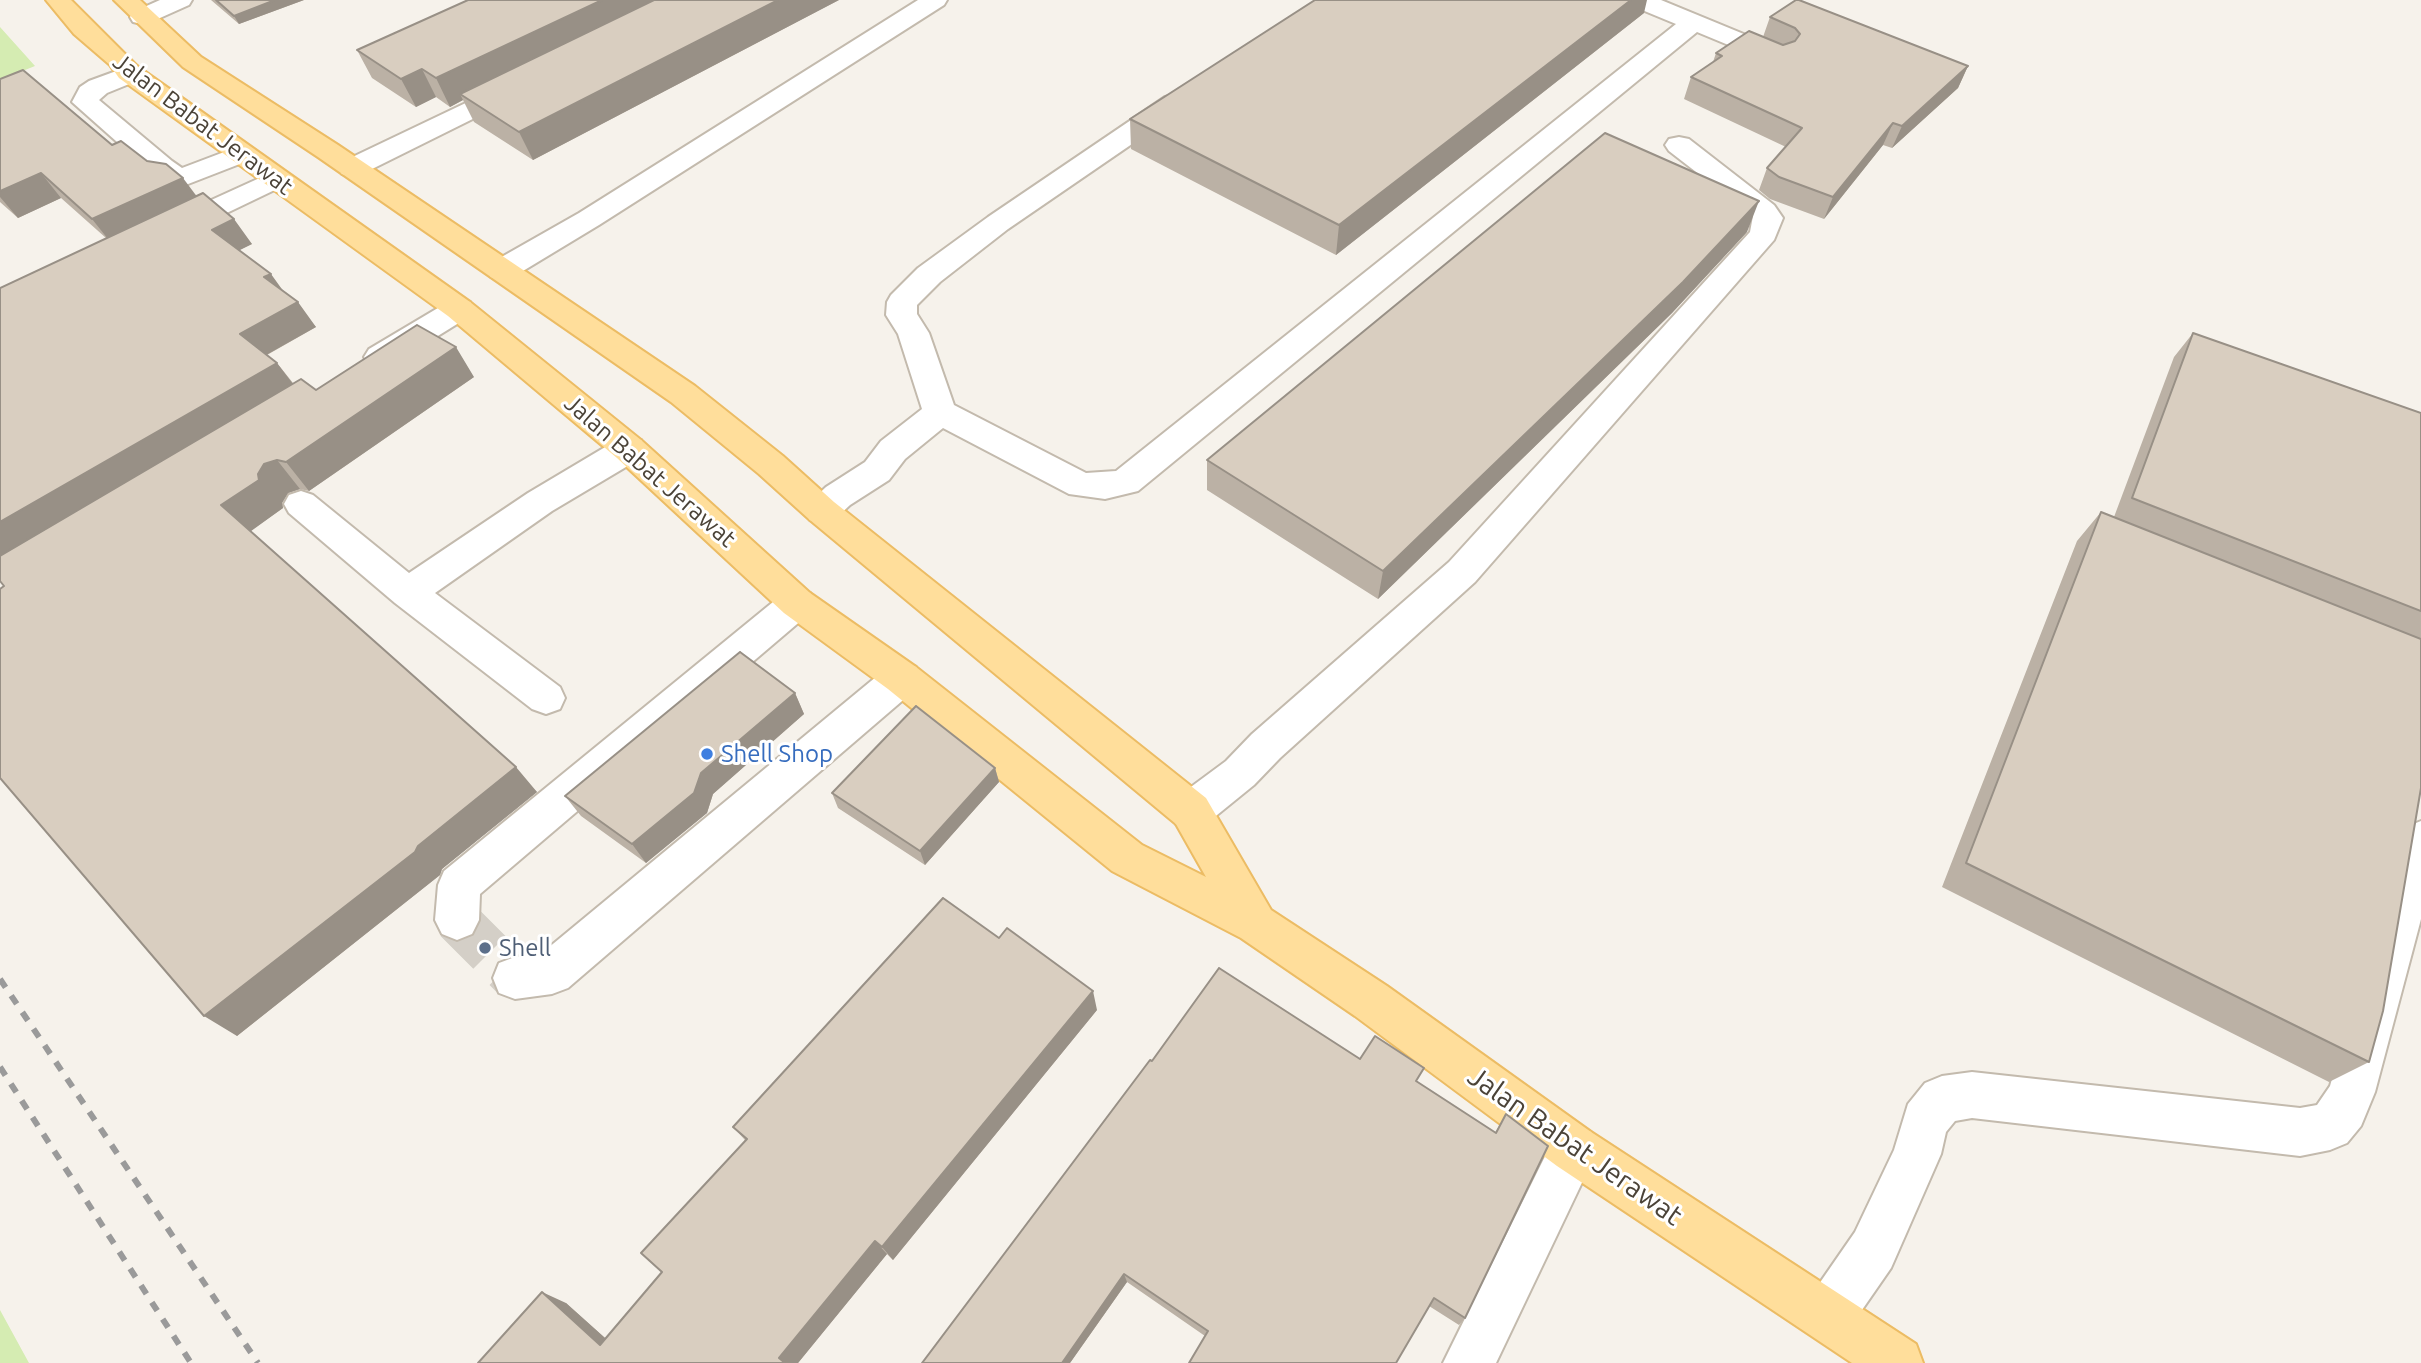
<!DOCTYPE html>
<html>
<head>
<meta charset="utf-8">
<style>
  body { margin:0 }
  canvas { display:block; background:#f6f2eb }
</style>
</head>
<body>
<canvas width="2421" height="1363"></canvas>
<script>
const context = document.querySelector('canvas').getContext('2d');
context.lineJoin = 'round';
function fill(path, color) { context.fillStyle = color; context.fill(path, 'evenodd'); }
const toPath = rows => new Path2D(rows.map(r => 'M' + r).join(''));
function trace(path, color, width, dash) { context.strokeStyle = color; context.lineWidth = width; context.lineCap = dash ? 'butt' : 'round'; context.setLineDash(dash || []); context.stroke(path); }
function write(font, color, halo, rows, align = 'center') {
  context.font = font + ' Ubuntu,sans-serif'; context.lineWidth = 6; context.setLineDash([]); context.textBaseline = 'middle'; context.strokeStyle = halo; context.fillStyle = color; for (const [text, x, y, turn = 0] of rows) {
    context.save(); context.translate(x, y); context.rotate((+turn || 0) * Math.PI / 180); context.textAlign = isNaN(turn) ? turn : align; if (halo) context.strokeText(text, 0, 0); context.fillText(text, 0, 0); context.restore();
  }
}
const green = toPath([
  [0,27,35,66,0,80],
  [0,1310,29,1363,0,1363]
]);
const minorTunnel = toPath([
  [457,920,515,978]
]);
const minor = toPath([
  [160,0,192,0,189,5,151,22,142,24,133,22,130,17,133,12,160,0],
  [918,0,947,0,944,5,599,225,513,277,502,280,491,277,487,270,491,263,579,213,918,0],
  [1627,0,1661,0,1785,51,1789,56,1785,61,1776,64,1767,61,1697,32,1138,491,1105,499,1069,494,943,428,905,459,889,480,850,505,834,520,822,524,810,520,804,511,810,502,826,487,865,462,881,441,922,409,898,334,886,315,887,302,891,295,918,268,988,217,1165,97,1174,95,1183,97,1187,103,1183,109,1008,229,940,282,917,305,917,314,929,333,954,405,1086,473,1116,471,1676,24,1630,5,1627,0],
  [130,66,139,68,143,74,139,80,107,93,99,100,172,161,182,168,240,146,250,148,254,154,250,160,183,186,167,184,152,173,72,102,80,87,89,81,130,66],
  [516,79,525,81,529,87,525,93,362,174,352,176,342,174,338,168,342,162,516,79],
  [1679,137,1689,139,1774,205,1783,218,1774,240,1475,582,1280,758,1254,785,1206,824,1191,829,1176,824,1170,811,1176,798,1226,761,1252,734,1449,562,1750,232,1753,216,1669,151,1665,145,1669,139,1679,137],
  [275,171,285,173,289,179,285,185,183,234,173,237,163,234,158,228,163,222,275,171],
  [459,299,470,302,474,309,470,316,391,365,380,368,369,365,364,357,369,349,448,302,459,299],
  [629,437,641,440,646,449,641,458,552,511,435,593,560,687,565,698,560,709,546,714,532,709,395,603,289,513,284,504,289,495,301,491,313,495,409,573,528,493,617,440,629,437],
  [797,589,810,593,815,603,810,613,480,894,479,920,472,934,457,940,442,934,435,920,438,885,444,871,784,593,797,589],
  [902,662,916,667,921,678,916,689,568,988,552,994,515,999,499,993,493,978,499,963,515,957,542,953,888,667,902,662],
  [2421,821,2421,919,2375,1092,2361,1126,2347,1143,2330,1150,2300,1156,1972,1118,1955,1121,1946,1132,1941,1154,1891,1268,1846,1333,1828,1341,1810,1333,1802,1315,1810,1297,1855,1232,1894,1150,1908,1104,1925,1083,1942,1076,1972,1072,2300,1108,2317,1105,2330,1086,2400,840,2406,827,2421,821],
  [1574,1125,1591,1132,1598,1149,1496,1363,1443,1363,1557,1132,1574,1125]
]);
const major = toPath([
  [46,0,71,0,137,66,470,302,641,440,810,593,916,667,1142,845,1206,877,1176,824,810,520,759,474,671,402,318,157,183,67,114,0,140,0,201,57,338,145,695,386,783,456,834,502,1206,798,1271,910,1387,986,1591,1132,1916,1344,1923,1363,1852,1363,1557,1166,1355,1016,1241,938,1112,871,888,689,784,613,617,458,448,316,119,78,110,65,74,34,46,0]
]);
const rail = toPath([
  [0,979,258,1363],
  [0,1067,191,1363]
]);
const wall = toPath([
  [211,0,304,0,239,24],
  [468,0,839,0,533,160,474,122,463,100,450,107,436,97,416,107,372,78,357,50],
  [1644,13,1336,255,1131,149,1130,119],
  [1770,17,1968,66,1958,88,1892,148,1883,145,1824,219,1770,199,1759,190,1767,168,1786,147,1684,99,1691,77,1713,62,1716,53,1763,37],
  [0,79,112,145,147,161,197,196,252,244,239,250,283,291,316,327,267,355,277,363,293,383,316,390,474,377,309,491,300,489,288,493,282,503,283,508,250,531,537,792,442,869,440,875,237,1036,4,586,106,238,61,198,18,218,0,202],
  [1747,232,1672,313,1378,599,1207,490,1207,460],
  [2193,333,2421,413,2421,788,2369,1062,2329,1082,1942,887,2077,541,2101,512,2114,517,2174,357],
  [795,693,804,714,713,794,707,813,646,863,581,816,565,796],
  [995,768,999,782,925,865,838,808,832,793],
  [1097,1010,893,1260,887,1254,798,1363,478,1363,566,1303,606,1339,662,1272,745,1140,733,1127],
  [1152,1061,1418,1082,1495,1133,1506,1114,1465,1318,1459,1325,1429,1306,1205,1336,1127,1282,1070,1363]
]);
const shadedWall = toPath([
  [275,0,304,0,239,24,234,16],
  [602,0,670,0,460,94,463,100,450,107,436,78],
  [778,0,839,0,533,160,519,132],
  [1631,0,1647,0,1644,13,1336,255,1339,225],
  [1968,66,1958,88,1892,148,1902,126],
  [422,69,436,97,416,107,401,79],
  [1893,123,1883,145,1824,219,1833,197],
  [41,173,61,198,18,218,0,197,0,191],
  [183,178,201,202,112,244,92,219],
  [1759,201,1747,232,1672,313,1378,599,1383,571],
  [234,219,252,244,230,255,212,230],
  [271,274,289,299,264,277],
  [298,302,316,327,259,359,240,334],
  [456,347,474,377,309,491,286,462],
  [277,363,296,388,0,561,0,522],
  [277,460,300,489,288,493,282,503,283,508,247,534,221,505,264,464],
  [795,693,804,714,713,794,707,813,646,863,632,844,701,773],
  [516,767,537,792,442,869,440,875,237,1036,204,1016],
  [995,768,999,782,925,865,920,851],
  [1093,991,1097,1010,893,1260,882,1247],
  [875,1241,887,1254,798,1363,785,1363,779,1358],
  [1124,1274,1127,1282,1070,1363,1062,1363],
  [542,1292,566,1303,623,1354,600,1345]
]);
const building = toPath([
  [216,0,275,0,234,16,216,0],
  [468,0,602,0,436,78,422,69,401,79,357,50,468,0],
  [654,0,778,0,519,132,460,94,654,0],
  [1315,0,1631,0,1339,225,1130,119,1315,0],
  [1796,0,1799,0,1968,66,1902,126,1893,123,1833,197,1779,177,1767,168,1802,128,1691,77,1722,56,1716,53,1749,31,1783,45,1795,41,1800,34,1795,28,1770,17,1796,0],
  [23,70,112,145,121,141,147,161,166,164,183,178,92,219,41,173,0,191,0,79,23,70],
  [1605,133,1759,201,1683,282,1383,571,1207,460,1605,133],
  [203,193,234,219,212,230,271,274,264,277,298,302,240,334,277,363,0,522,0,288,203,193],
  [417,325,456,347,286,462,277,460,264,464,258,474,259,480,221,505,516,767,418,846,415,852,204,1016,0,778,0,589,4,586,0,581,0,556,301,379,316,390,417,325],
  [2193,333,2421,413,2421,611,2132,498,2193,333],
  [2101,512,2421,639,2421,788,2383,1011,2369,1062,1966,863,2101,512],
  [740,652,795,693,701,773,694,793,632,844,565,796,740,652],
  [916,706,995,768,920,851,832,793,916,706],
  [943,898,999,938,1007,928,1093,991,882,1247,875,1241,779,1358,785,1363,478,1363,542,1292,600,1345,662,1272,641,1253,747,1139,733,1127,943,898],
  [1219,968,1360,1059,1375,1036,1424,1068,1416,1081,1496,1133,1506,1114,1548,1146,1465,1318,1434,1298,1396,1363,1189,1363,1208,1331,1124,1274,1062,1363,922,1363,1150,1060,1152,1061,1219,968]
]);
const markers = [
  [707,754,7,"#3f7fe0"],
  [485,948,7,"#5c6f8a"]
];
const streetNames = [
  ["Jalan Babat Jerawat",203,124,37],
  ["Jalan Babat Jerawat",650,471,41]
];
const shopNames = [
  ["Shell Shop",721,754]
];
const serviceNames = [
  ["Shell",499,948]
];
const nearStreetnames = [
  ["Jalan Babat Jerawat",1575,1146,35]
];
fill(green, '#d5ecb2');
trace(minorTunnel, '#d4cfc7', 46, [46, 23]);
trace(minor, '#c3baad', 4);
trace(major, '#ecbc64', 4);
fill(minor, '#fff');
fill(major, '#ffde9b');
trace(rail, '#9a9a9a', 6, [10, 10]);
fill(wall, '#bbb1a5');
fill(shadedWall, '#989086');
fill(building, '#d9cec0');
trace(building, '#989086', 2);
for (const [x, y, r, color] of markers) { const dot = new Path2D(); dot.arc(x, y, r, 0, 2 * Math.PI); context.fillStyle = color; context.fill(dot); trace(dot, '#fff', 2.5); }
write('24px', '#4b4338', '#fff', streetNames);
write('24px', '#366cbe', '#fff', shopNames, 'left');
write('24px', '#4e5e75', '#fff', serviceNames, 'left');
write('28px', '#4b4338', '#fff', nearStreetnames);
</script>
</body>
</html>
